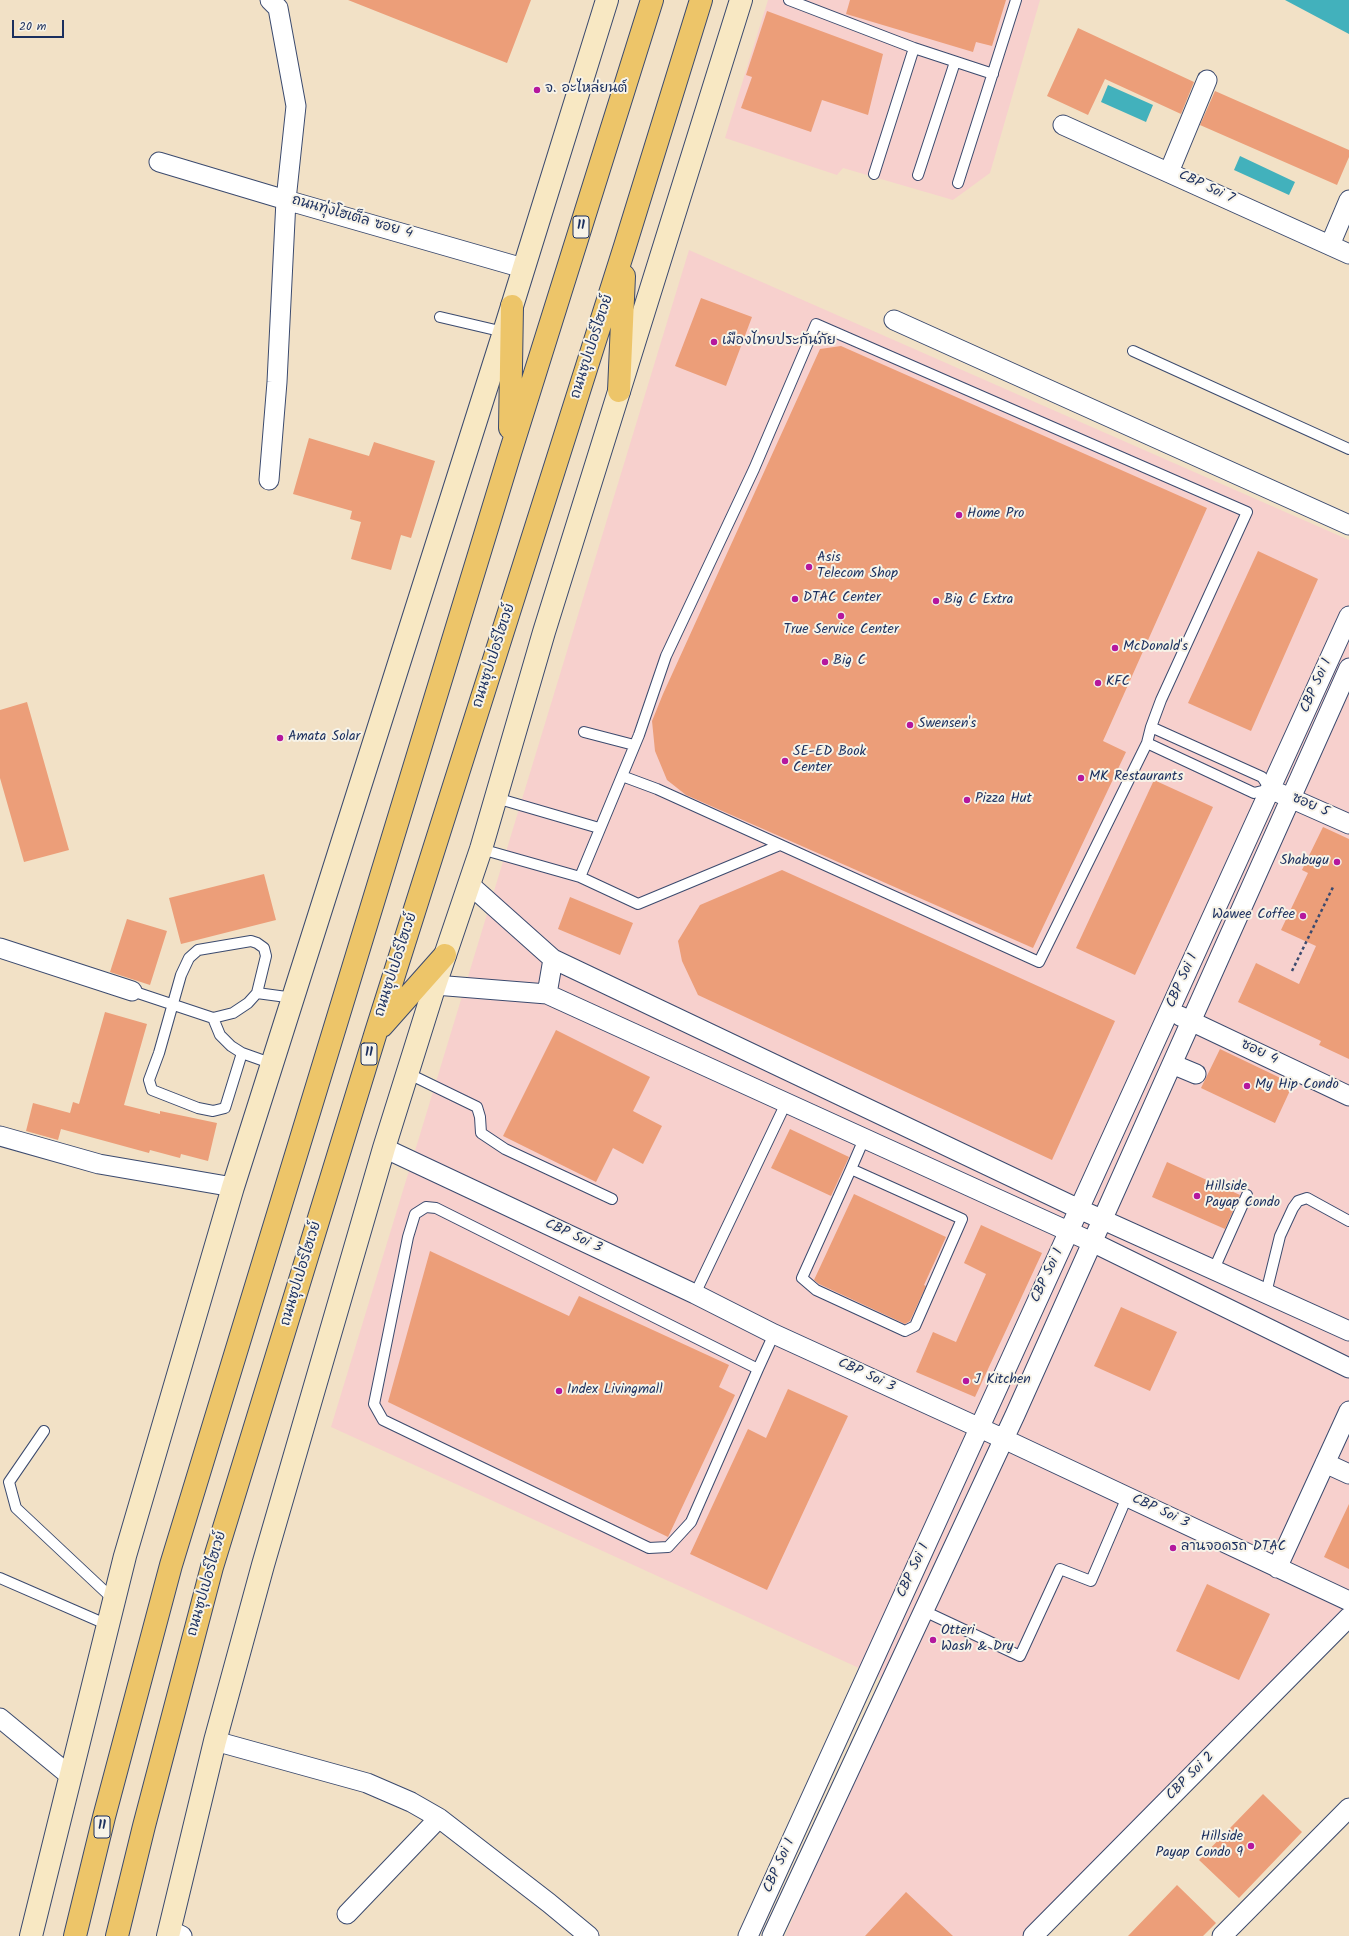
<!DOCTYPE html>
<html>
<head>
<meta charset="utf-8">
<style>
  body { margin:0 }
  #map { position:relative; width:1349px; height:1936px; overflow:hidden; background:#f2e1c6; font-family:Kalam,sans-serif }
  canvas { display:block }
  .scale { position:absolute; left:12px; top:20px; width:52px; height:18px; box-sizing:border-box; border:2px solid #1b2f5e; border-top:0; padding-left:5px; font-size:12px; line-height:14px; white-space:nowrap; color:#1b2f5e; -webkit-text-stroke:3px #f7f3e8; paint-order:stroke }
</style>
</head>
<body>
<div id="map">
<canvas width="1349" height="1936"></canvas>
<div class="scale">20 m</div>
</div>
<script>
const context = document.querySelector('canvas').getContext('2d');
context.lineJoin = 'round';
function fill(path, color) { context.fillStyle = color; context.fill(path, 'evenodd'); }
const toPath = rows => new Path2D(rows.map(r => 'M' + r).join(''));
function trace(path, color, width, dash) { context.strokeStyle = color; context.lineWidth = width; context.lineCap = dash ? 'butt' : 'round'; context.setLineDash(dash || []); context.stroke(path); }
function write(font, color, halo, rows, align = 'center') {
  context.font = font + ' Kalam,"Playpen Sans Thai",sans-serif'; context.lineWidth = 4; context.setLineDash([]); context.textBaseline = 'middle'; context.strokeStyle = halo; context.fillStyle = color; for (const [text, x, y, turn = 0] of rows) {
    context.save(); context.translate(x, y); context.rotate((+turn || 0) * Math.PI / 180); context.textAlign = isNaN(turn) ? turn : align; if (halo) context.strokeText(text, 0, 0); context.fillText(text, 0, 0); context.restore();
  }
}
const built = toPath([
  [768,0,1040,0,990,173,953,200,843,168,837,175,725,138],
  [689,250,1349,540,1349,1626,1045,1936,785,1936,894,1684,331,1427]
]);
const water = toPath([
  [1285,0,1349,0,1349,34],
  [1108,85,1153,105,1146,122,1101,102],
  [1240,156,1295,182,1289,195,1234,170]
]);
const building = toPath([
  [348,0,531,0,507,63],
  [850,0,1006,0,992,46,976,42,973,52,846,14],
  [767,11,883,54,868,115,822,100,811,132,741,108,752,77,746,75],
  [1078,28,1194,82,1181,114,1105,79,1088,115,1047,96],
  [1215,91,1349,150,1349,157,1337,185,1200,125],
  [701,298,752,317,726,386,675,366],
  [841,346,1207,508,1103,741,1126,752,1033,948,686,795,667,780,655,751,652,721,663,694,820,349],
  [309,438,369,456,374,442,435,461,411,538,401,535,391,570,351,559,361,522,350,519,352,511,293,494],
  [1258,551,1318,579,1251,731,1188,703],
  [27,702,69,850,24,862,0,778,0,710],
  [1154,780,1213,807,1135,975,1076,948],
  [1323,827,1349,839,1349,1059,1319,1045,1321,1041,1238,1002,1256,963,1299,984,1316,946,1281,930,1308,873,1302,870],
  [782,870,1115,1021,1052,1160,698,995,682,961,678,941,700,905],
  [264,874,276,920,181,944,169,898],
  [570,897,633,923,620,955,558,929],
  [127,919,167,931,150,985,110,972],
  [105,1012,147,1024,124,1105,160,1114,160,1111,217,1123,208,1161,181,1154,180,1158,150,1150,149,1153,61,1129,58,1140,26,1131,33,1103,70,1113,73,1102,79,1104],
  [556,1030,650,1077,633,1111,662,1126,643,1164,613,1148,596,1182,503,1136],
  [1220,1049,1293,1084,1275,1123,1201,1088],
  [790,1129,849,1157,831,1196,771,1168],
  [1167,1162,1240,1195,1225,1229,1152,1197],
  [854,1194,946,1237,924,1285,926,1286,910,1321,905,1324,819,1284,814,1280],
  [981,1225,1042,1253,975,1397,916,1372,933,1332,956,1342,986,1274,964,1263],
  [430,1251,569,1316,579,1296,729,1365,719,1387,735,1395,668,1537,388,1402],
  [1121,1307,1177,1332,1150,1391,1094,1366],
  [788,1389,848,1416,767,1590,690,1554,748,1429,766,1438],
  [1349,1504,1349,1569,1324,1557],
  [1207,1584,1270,1614,1239,1680,1176,1651],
  [1263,1794,1302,1832,1239,1898,1199,1860],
  [1177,1885,1216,1923,1203,1936,1128,1936],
  [906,1892,953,1936,865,1936]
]);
const path = toPath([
  [1292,971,1334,885]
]);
const service = toPath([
  [789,0,914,48,993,74],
  [874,174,914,48],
  [918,175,955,62],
  [958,183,1016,0],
  [440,317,504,332],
  [1133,351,1349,449],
  [584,732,634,745],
  [1147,743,1254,793,1270,789,1262,777,1151,727],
  [496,798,599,828],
  [481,849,580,877,638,904,780,845],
  [580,877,639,735,666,656,754,469,816,324,1247,512,1161,700,1151,727,1147,743,1039,962,657,789,622,776],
  [132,991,213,1018],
  [257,993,294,998],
  [242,1053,225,1108,213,1111,198,1108,152,1090,149,1080,159,1053,181,975,189,958,198,950,251,941,257,943,264,948,266,956,257,993,248,1003,233,1013,213,1018,220,1035,231,1046,242,1053,273,1064],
  [407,1073,477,1107,480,1117,481,1133,505,1149,612,1199],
  [851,1169,962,1219,915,1326,905,1331,816,1290,802,1278,851,1169,864,1139],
  [1214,1269,1247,1195],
  [1266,1293,1280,1236,1293,1208,1298,1201,1307,1198,1349,1221],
  [695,1294,786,1103],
  [758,1369,436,1208,426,1207,415,1214,408,1237,374,1404,383,1420,649,1548,668,1547,691,1522,758,1369,774,1334],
  [44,1431,9,1482,16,1508,114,1600],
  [0,1578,108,1625],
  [924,1611,1020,1656,1060,1569,1091,1581,1127,1497]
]);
const minor = toPath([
  [270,0,278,8,296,106,286,200,523,268],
  [1063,125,1349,254],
  [159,162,286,200,277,382,269,480],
  [1169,172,1207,80],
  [1330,245,1349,200],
  [894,320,1349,525],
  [1279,793,1349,824],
  [469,884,553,959,1079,1209,1349,1331],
  [0,948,132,991],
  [435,985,547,994,1092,1242,1349,1368],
  [547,994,553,959],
  [1180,1016,1349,1096],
  [1172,1064,1196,1074],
  [0,1136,99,1164,233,1187],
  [384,1148,695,1294,774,1334,1004,1439,1349,1601],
  [1325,1463,1349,1474],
  [1277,1568,1349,1411],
  [0,1718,69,1775],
  [215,1741,367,1783,411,1802,439,1818,549,1903,589,1936],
  [347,1914,439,1818],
  [169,1930,182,1936],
  [748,1936,1349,616],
  [772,1936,1015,1415,1349,668],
  [1033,1936,1349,1617],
  [1222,1936,1349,1808]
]);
const secondary = toPath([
  [31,1936,125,1556,233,1187,504,332,607,0],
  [168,1936,215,1741,263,1565,384,1148,435,985,481,849,544,632,741,0]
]);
const trunk = toPath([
  [619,391,624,276],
  [510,428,512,306],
  [382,1026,445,955],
  [75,1936,104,1817,171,1565,510,453,652,0],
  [117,1936,144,1826,212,1567,376,1032,625,246,701,0]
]);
const markers = [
  [537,90,4,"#b5179e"],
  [714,342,4,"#b5179e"],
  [959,515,4,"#b5179e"],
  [809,567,4,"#b5179e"],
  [795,599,4,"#b5179e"],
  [936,601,4,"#b5179e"],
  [841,616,4,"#b5179e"],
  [1115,648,4,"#b5179e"],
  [825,662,4,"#b5179e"],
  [1098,683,4,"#b5179e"],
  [910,725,4,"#b5179e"],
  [280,738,4,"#b5179e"],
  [785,761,4,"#b5179e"],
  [1081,778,4,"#b5179e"],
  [967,800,4,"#b5179e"],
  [1337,862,4,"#b5179e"],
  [1303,916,4,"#b5179e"],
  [1247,1086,4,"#b5179e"],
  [1197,1196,4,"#b5179e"],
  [966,1381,4,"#b5179e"],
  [559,1391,4,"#b5179e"],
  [1173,1548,4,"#b5179e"],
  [933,1640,4,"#b5179e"],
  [1251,1846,4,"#b5179e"]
];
const shields = [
  [581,227,16],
  [369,1054,16],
  [102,1827,16]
];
const shieldNames = [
  ["11",581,227],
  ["11",369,1054],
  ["11",102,1827]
];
const poiNames = [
  ["จ. อะไหล่ยนต์",545,90],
  ["เมืองไทยประกันภัย",722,342],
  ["Home Pro",967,515],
  ["Asis",817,559],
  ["Telecom Shop",817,575],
  ["DTAC Center",803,599],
  ["Big C Extra",944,601],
  ["True Service Center",841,631,"center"],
  ["McDonald's",1123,648],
  ["Big C",833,662],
  ["KFC",1106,683],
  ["Swensen's",918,725],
  ["Amata Solar",288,738],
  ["SE-ED Book",793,753],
  ["Center",793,769],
  ["MK Restaurants",1089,778],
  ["Pizza Hut",975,800],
  ["Shabugu",1329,862,"right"],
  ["Wawee Coffee",1295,916,"right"],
  ["My Hip Condo",1255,1086],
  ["Hillside",1205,1188],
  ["Payap Condo",1205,1204],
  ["J Kitchen",974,1381],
  ["Index Livingmall",567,1391],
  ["ลานจอดรถ DTAC",1181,1548],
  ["Otteri",941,1632],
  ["Wash & Dry",941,1648],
  ["Hillside",1243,1838,"right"],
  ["Payap Condo 9",1243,1854,"right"]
];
const streetNames = [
  ["CBP Soi 7",1206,188,25],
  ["ถนนทุ่งโฮเต็ล ซอย 4",352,218,16],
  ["ถนนซุปเปอร์ไฮเวย์",593,347,-72],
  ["ถนนซุปเปอร์ไฮเวย์",495,656,-72],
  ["CBP Soi 1",1317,686,-66],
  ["ซอย 5",1310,806,24],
  ["ถนนซุปเปอร์ไฮเวย์",397,965,-72],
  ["CBP Soi 1",1183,981,-66],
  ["ซอย 4",1259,1053,26],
  ["CBP Soi 3",573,1237,25],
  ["ถนนซุปเปอร์ไฮเวย์",302,1274,-73],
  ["CBP Soi 1",1048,1276,-65],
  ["CBP Soi 3",866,1376,25],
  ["CBP Soi 3",1160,1512,25],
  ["CBP Soi 1",914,1571,-65],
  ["ถนนซุปเปอร์ไฮเวย์",208,1584,-74],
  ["CBP Soi 2",1191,1777,-45],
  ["CBP Soi 1",780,1866,-66]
];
fill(built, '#f7d0cd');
fill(water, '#42b1bc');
fill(building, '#ec9e79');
trace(service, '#3b4a6e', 12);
trace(minor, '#3b4a6e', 21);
trace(secondary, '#3b4a6e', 24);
trace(trunk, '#3b4a6e', 24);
trace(path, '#3b4a6e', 2.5, [3, 3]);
trace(service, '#fff', 10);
trace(minor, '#fff', 19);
trace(secondary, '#f8e8c3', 22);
trace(trunk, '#edc569', 22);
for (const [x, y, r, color] of markers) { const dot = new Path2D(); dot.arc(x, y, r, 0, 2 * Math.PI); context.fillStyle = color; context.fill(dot); trace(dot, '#f7f3e8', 1.5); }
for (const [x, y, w] of shields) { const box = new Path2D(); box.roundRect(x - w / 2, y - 11, w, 22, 3); context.fillStyle = '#f7f3e8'; context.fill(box); trace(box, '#1b2f5e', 1); }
write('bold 13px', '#1b2f5e', null, shieldNames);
write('14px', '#1b2f5e', '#f7f3e8', poiNames, 'left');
write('14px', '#1b2f5e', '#f7f3e8', streetNames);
</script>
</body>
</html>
